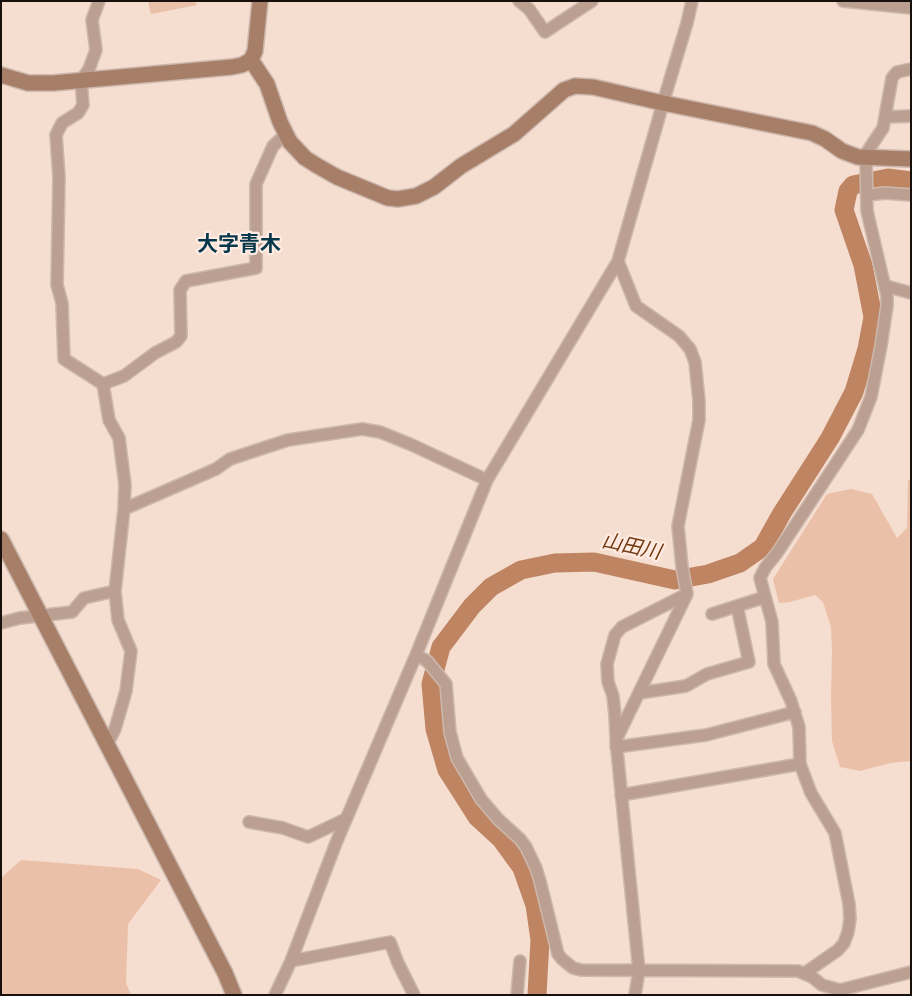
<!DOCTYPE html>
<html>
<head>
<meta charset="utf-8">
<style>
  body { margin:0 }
  #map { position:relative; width:912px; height:996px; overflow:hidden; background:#f5ddd0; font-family:Jost,sans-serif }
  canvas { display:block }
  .frame { position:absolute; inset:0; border:2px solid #18100c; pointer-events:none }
</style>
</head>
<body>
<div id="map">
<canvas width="912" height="996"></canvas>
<div class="frame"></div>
</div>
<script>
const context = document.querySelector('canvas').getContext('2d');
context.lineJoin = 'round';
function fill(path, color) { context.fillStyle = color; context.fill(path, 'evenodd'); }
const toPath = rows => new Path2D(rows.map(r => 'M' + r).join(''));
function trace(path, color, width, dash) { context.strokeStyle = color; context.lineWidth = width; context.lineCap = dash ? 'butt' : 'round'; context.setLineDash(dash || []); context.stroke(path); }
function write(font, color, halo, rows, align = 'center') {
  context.font = font + ' Jost,"Noto Sans JP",sans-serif'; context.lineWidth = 4.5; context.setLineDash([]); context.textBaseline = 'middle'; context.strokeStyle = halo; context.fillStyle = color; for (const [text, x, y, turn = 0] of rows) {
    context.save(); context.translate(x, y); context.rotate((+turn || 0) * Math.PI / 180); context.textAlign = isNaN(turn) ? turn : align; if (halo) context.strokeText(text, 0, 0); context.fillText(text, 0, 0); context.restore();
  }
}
const green = toPath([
  [148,1,195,1,197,5,151,14],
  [911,478,911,761,890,763,860,771,840,767,832,741,831,699,832,650,831,627,823,602,815,595,790,602,779,603,773,579,827,494,851,489,872,494,897,538,907,528,908,481],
  [21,860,138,869,161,880,128,924,126,983,131,995,1,995,1,878]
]);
const river = toPath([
  [537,995,540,940,535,905,522,868,501,839,477,817,447,770,435,729,431,684,441,647,472,606,491,587,521,570,555,563,594,562,675,580,708,574,740,563,763,547,782,513,830,438,854,392,867,349,873,317,863,265,844,210,848,191,853,185,888,178,911,181]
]);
const street = toPath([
  [99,1,92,20,96,50,89,69,81,80,83,105,78,113,62,123,56,135,59,177,57,285,62,303,64,359,103,384,109,420,119,438,125,485,124,509,115,591,118,620,131,651,126,691,115,729,107,745],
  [519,1,529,9,545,32,592,1],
  [843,1,911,8],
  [885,117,911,116],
  [868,195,885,193,911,195],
  [618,261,636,306,679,336,690,349,695,362,699,401,699,420,678,526,682,567,687,594,616,740,639,971,635,995],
  [886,286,911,293],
  [103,384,124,376,155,353,176,342,181,336,180,290,186,281,256,268,256,184,273,146,286,134],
  [124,509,216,469,230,459,288,440,362,429,380,432,412,445,487,480],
  [712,614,765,597],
  [1,623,20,618,72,612,84,598,115,591],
  [416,655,427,661,446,684,450,732,457,758,481,799,498,819,520,839,526,847,536,868,540,881,558,954,562,959,573,968,581,970,798,971,812,977,822,985,840,990,911,972],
  [639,693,686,686,707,674,749,662,737,606],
  [616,737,615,715,613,696,608,682,607,664,615,635,622,627,687,594],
  [616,747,706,735,795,712],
  [621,795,800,764],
  [249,822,283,828,308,837,346,819],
  [291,961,390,942,398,963,414,995],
  [805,973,838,950,844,943,848,932,850,919,849,904,835,833,811,793,800,764,799,727,791,701,774,664,772,622,760,578,765,568,777,553,858,430,871,397,881,346,887,306,887,296,867,211,866,158,867,152,883,128,892,78,897,72,911,69],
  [275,995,291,961,336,843,416,655,487,480,618,261,663,103,687,23,692,1],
  [517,995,520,961]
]);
const secondary = toPath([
  [251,60,267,84,280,122,290,142,305,158,316,165,337,177,388,198,398,199,416,196,434,187,461,166,514,134,564,90,575,86,593,87,663,103,812,133,825,139,842,151,858,157,911,159],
  [1,75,28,83,53,83,232,67,242,65,251,60,255,51,260,1],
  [1,539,225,973,234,995]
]);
const waterNames = [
  ["山田川",631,548,12]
];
const quarterNames = [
  ["大字青木",239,246]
];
fill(green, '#ebc0a8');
trace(river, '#bf8562', 19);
trace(street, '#cdb8ad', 14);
trace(secondary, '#cdb8ad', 18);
trace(street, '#bba091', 11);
trace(secondary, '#a77f69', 15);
write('italic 20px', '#713912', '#ffebe1', waterNames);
write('bold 21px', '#06374b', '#ffebe1', quarterNames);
</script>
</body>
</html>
